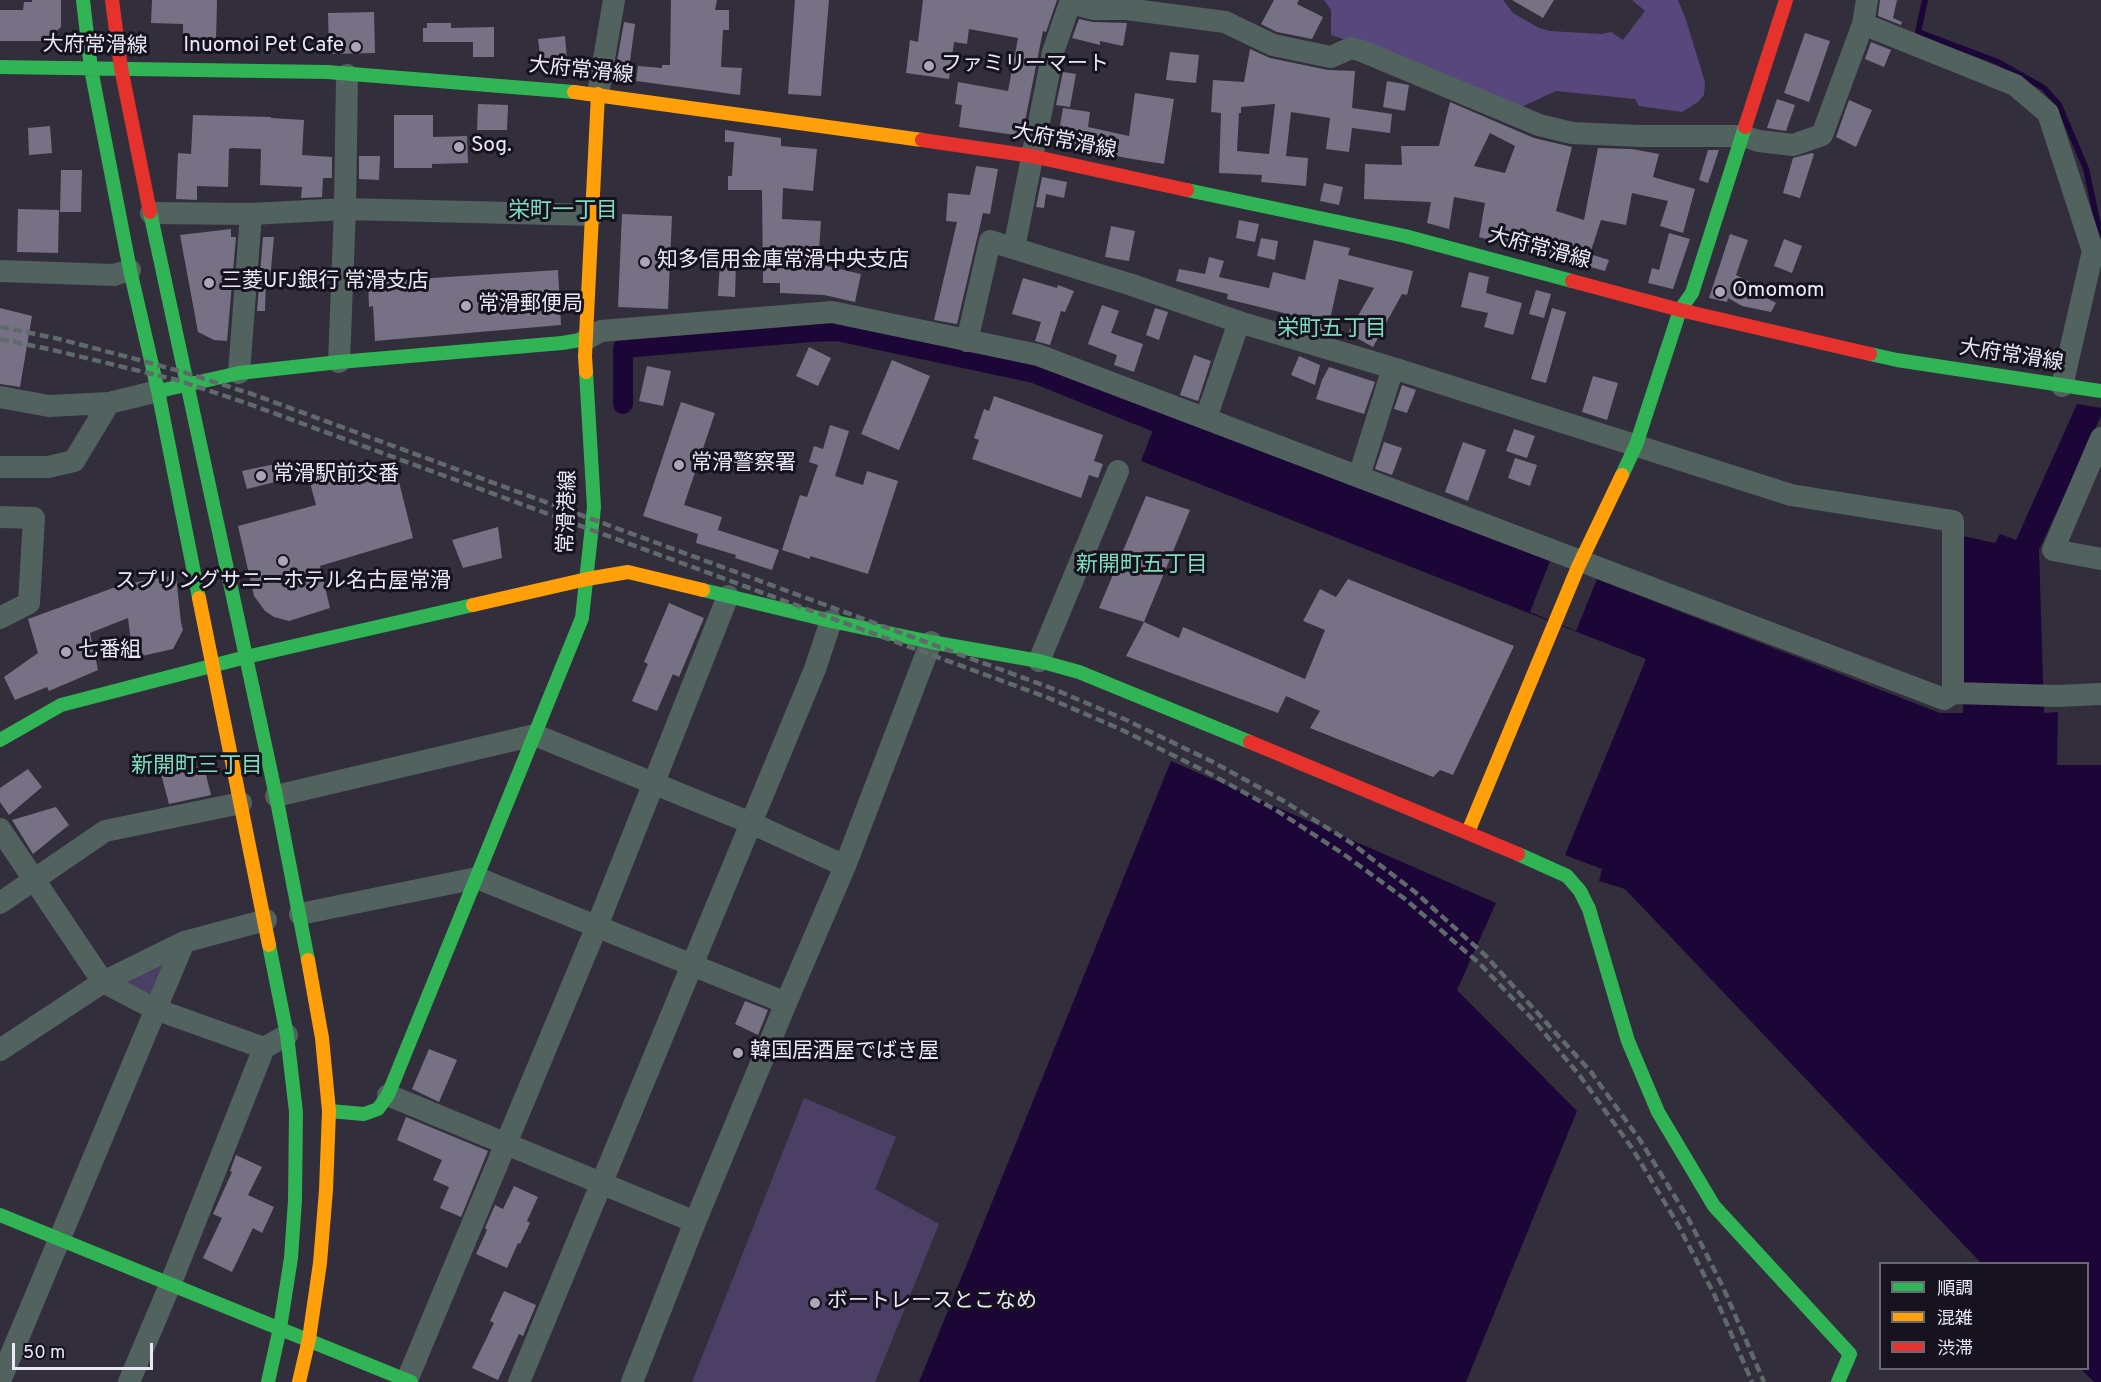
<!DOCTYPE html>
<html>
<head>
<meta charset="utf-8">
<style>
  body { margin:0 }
  #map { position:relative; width:2101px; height:1382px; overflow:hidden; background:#322e3b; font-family:Overpass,"Noto Sans JP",sans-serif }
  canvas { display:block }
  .legend { position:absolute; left:1879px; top:1262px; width:210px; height:108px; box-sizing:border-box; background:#16131e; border:2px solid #6b6875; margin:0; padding:8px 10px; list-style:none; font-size:18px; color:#eae7f7 }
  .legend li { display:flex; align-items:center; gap:12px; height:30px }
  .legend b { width:30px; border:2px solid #6b6875 }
  .scale { position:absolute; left:12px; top:1343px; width:141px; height:27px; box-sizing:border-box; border:3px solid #eae7f7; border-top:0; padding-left:8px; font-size:18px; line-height:21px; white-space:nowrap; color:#eae7f7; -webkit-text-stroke:4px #16131e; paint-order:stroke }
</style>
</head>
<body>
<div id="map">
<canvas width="2101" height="1382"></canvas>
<ul class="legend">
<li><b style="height:8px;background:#30b455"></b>順調</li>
<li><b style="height:8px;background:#ff9f0a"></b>混雑</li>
<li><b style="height:8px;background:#e5322d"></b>渋滞</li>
</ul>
<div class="scale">50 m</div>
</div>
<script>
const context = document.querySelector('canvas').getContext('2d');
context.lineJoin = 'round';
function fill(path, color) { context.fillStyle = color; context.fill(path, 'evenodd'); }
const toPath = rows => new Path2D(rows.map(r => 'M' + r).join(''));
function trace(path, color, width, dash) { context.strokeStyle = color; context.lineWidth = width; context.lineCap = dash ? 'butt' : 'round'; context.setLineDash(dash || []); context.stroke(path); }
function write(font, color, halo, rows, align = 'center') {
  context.font = font + ' Overpass,"Noto Sans JP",sans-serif'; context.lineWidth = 6; context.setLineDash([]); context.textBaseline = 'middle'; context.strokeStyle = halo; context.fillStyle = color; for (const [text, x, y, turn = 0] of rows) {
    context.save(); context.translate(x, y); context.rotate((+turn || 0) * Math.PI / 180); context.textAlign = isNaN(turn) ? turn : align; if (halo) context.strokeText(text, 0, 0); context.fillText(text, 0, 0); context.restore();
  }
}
const green = toPath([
  [184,942,155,1009,103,982],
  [804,1098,896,1137,875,1189,939,1224,875,1382,692,1382]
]);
const forest = toPath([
  [1324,0,1503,0,1513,13,1539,28,1550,31,1601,34,1611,32,1623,40,1645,11,1632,0,1678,0,1686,20,1705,82,1704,95,1698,102,1682,112,1639,106,1635,99,1556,91,1519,108,1367,47,1331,35,1331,10]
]);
const water = toPath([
  [2077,404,2101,408,2101,416,2039,550,2044,713,2058,712,2057,765,2101,765,2101,1382,2094,1382,2081,1369,2088,1368,2088,1264,1981,1263,1625,889,1599,881,1602,869,1565,855,1646,659,1141,461,1160,412,1550,561,1940,713,1963,713,1963,536,1995,543,2000,534,2016,540],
  [1171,761,1496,903,1457,990,1577,1111,1466,1382,919,1382]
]);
const pier = toPath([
  [1550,561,1597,579,1576,631,1530,612]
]);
const stream = toPath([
  [1925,0,1918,32,1998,62,2044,88,2059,105,2086,169,2101,238]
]);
const canal = toPath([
  [623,404,623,348,811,332,837,331,1034,373,1181,432]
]);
const building = toPath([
  [32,0,61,0,61,27,46,41,0,41,0,10,23,10,24,2,32,2],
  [152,0,217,0,216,40,183,39,183,24,151,23],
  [671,0,717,0,715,10,729,10,729,30,723,30,721,67,742,68,740,95,636,81,638,66,662,68,662,65,670,65],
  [795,0,829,0,821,96,788,94],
  [923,0,1057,0,1046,32,1043,31,1022,136,959,127,962,105,955,104,958,82,1008,91,1018,38,969,29,967,44,954,42,949,79,906,73,910,40,918,42],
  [1274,0,1299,0,1297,4,1323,17,1312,39,1277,32,1261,24],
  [1512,0,1554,0,1543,18],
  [1880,0,1897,0,1893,18,1902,22,1901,25,1878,16],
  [374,12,375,53,329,54,328,13],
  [1079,19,1093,22,1127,23,1123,46,1100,41,1100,45,1072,38],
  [624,22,635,24,628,75,615,72],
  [427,23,451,23,451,28,494,27,494,57,473,57,473,42,423,42,423,28,427,28],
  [1805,33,1830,41,1809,102,1784,93],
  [565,36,567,60,541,62,538,39],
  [1871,42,1891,50,1884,67,1865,59],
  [1250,49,1270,58,1328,70,1355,71,1352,108,1392,114,1390,133,1352,128,1349,152,1326,149,1330,118,1291,112,1286,156,1308,158,1306,186,1261,182,1262,175,1219,173,1221,113,1211,112,1213,80,1244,82],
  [1275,104,1269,154,1237,151,1239,113,1241,113,1241,107],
  [1170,52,1199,55,1196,83,1166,80],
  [1063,72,1076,74,1070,107,1056,105],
  [1387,81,1409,85,1405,111,1383,107],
  [1135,93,1174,99,1164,164,1126,158,1057,143,1063,108,1090,112,1088,127,1129,136],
  [1777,99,1795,105,1786,131,1767,128],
  [1849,100,1872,110,1856,147,1836,137],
  [1450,102,1534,138,1572,147,1556,211,1584,220,1598,148,1632,149,1659,154,1653,177,1695,189,1683,233,1660,226,1668,201,1632,193,1626,225,1601,220,1590,254,1609,260,1605,271,1479,237,1485,203,1454,197,1449,229,1427,223,1431,202,1364,199,1365,164,1402,165,1401,146,1439,146],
  [1490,133,1515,146,1505,173,1474,166],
  [478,104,508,105,507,130,477,130],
  [193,115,271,117,271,118,304,120,302,155,332,157,332,178,323,178,322,197,301,198,302,187,260,185,261,149,232,148,229,149,228,187,197,186,197,200,176,199,178,153,191,154],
  [394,115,433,115,433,137,467,136,468,163,432,164,432,168,394,168],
  [50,126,52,153,29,155,28,128],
  [725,130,781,138,781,146,817,149,813,191,783,188,782,219,821,221,818,264,861,274,855,302,824,295,780,293,780,283,763,283,762,190,728,190,728,176,732,176,734,142,725,142],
  [1708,150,1719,150,1708,183,1699,180],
  [1812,153,1814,154,1800,198,1783,193,1793,158],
  [359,156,380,156,379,180,359,179],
  [976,166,998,169,990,214,983,213,957,324,934,320,957,222,946,221,948,193,970,195],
  [61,170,82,170,81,212,60,212],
  [1042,177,1067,182,1064,198,1046,194,1044,208,1036,207],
  [1324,183,1343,187,1339,205,1320,201],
  [18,209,59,210,58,253,17,252],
  [622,214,672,216,668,309,618,307],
  [1239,220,1259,224,1255,242,1236,238],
  [1111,226,1135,231,1129,261,1105,257],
  [231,229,231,237,236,237,227,341,214,340,198,332,180,235],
  [1669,233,1690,239,1673,289,1648,283,1652,268,1659,270],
  [1730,234,1748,240,1736,275,1750,282,1747,288,1776,303,1771,312,1742,306,1728,298,1727,302,1709,298],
  [263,237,274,237,270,279,266,279,265,311,257,311],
  [1261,238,1278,241,1275,260,1257,256],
  [1784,239,1802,246,1792,273,1774,266],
  [1314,240,1350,248,1348,255,1413,271,1407,295,1402,294,1373,347,1348,333,1374,288,1339,279,1327,333,1298,326,1300,317,1227,299,1228,294,1176,281,1179,269,1205,274,1209,257,1224,261,1219,277,1269,288,1273,272,1305,280],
  [720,261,736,262,735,297,718,296],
  [558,270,561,325,375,341,373,306,369,307,368,282],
  [1469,272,1489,277,1486,293,1522,303,1513,335,1484,327,1488,313,1461,307],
  [1023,278,1057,288,1058,285,1074,291,1065,312,1061,311,1050,345,1035,341,1041,322,1012,314],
  [1536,290,1551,294,1544,318,1529,314],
  [1102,305,1119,311,1111,333,1143,344,1134,372,1114,365,1117,355,1088,344],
  [0,308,32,316,20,387,0,384],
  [1155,308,1168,312,1159,340,1146,335],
  [1552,308,1566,312,1546,383,1531,379],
  [809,347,831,358,818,386,796,376],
  [1194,355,1211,361,1198,401,1180,395],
  [1299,356,1320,365,1315,385,1291,375],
  [892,360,930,376,899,450,861,434],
  [647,366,671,371,663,406,639,401],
  [1329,367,1375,382,1364,414,1316,399,1322,380],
  [1593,376,1618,383,1607,420,1582,412],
  [1402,385,1416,390,1407,413,1394,409],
  [994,396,1103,435,1094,461,1103,464,1098,478,1089,475,1081,498,972,459,979,440,974,438,984,409,989,411],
  [681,402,715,413,684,505,722,517,718,530,779,550,772,570,735,558,736,555,696,543,698,534,643,516],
  [830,425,849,431,835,476,863,485,867,471,898,481,868,574,810,556,810,559,782,550,800,495,807,497,818,465,809,462,814,446,823,449],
  [1514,429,1535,436,1527,458,1506,451],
  [1384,442,1402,448,1392,475,1375,469],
  [1463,442,1486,450,1468,501,1445,492],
  [1515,458,1537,465,1530,486,1508,478],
  [380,462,381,471,396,470,413,538,320,566,330,608,289,621,274,617,265,611,254,596,238,526,316,505,309,479],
  [275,464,279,481,247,489,242,471],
  [1146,496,1190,510,1144,622,1099,608],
  [498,527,502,558,463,568,452,540],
  [176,575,181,623,183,630,173,649,133,658,128,618,90,633,98,670,49,691,47,687,15,700,4,677,38,653,28,619,121,585],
  [1348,579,1514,646,1453,775,1440,770,1433,777,1310,728,1320,711,1286,696,1278,713,1126,656,1144,622,1179,638,1183,627,1305,679,1325,630,1303,621,1320,589,1336,597],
  [669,603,704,618,679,677,673,674,657,711,632,701,648,664,644,662],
  [194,766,205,771,211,795,169,804,161,774],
  [28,769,42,787,9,815,0,802,0,788],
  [56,807,69,825,33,854,12,820],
  [745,1001,768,1010,758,1035,735,1024],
  [429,1049,457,1060,439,1102,412,1089],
  [406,1117,488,1151,461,1217,440,1208,449,1187,433,1180,442,1160,397,1140],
  [236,1155,262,1167,248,1195,274,1207,262,1233,253,1228,232,1272,203,1258,222,1218,213,1214,232,1172,230,1171],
  [514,1186,538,1197,527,1221,530,1223,520,1244,518,1243,507,1268,476,1254,487,1230,485,1228,495,1205,503,1209],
  [504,1291,536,1305,523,1336,519,1334,498,1380,472,1368,494,1323,490,1321]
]);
const street = toPath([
  [1071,3,1093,9,1127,9,1225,22,1273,45,1316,54,1331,57,1351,48,1362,51,1539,125,1572,133,1640,136,1743,136,1759,141,1793,145,1822,135,1863,24,1867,0],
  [1863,24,2015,85,2048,113,2093,251,2062,386],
  [598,94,614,0],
  [151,213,251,214,345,209,593,215],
  [1014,248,1053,52,1071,0],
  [0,271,114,275,130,270],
  [586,339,601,331,832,312,1038,355,1944,699,1953,693,2058,696,2101,694],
  [967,341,990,241,1129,284,1239,322,1393,368,1791,495,1953,521,1953,693],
  [339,362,345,209,347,75],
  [239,373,251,214],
  [0,397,49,406,109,403,158,391],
  [1206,418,1239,322],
  [2101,438,2053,550,2101,559],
  [0,467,48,467,74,461,109,403],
  [1359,476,1393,368],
  [0,517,34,518,29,603,0,618],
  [1039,661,1118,471],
  [276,796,535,735,751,823,845,866],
  [0,829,103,982,155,1009,264,1048,287,1035],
  [0,903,105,831,241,803],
  [300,914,477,878,786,1003],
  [0,1050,103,982,184,942,266,920],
  [388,1095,695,1222],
  [407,1380,597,926,728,596],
  [0,1381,184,942],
  [129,1382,170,1285,264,1048],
  [519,1382,815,669,831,621],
  [632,1382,695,1222,786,1003,845,866,931,642]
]);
const fast = toPath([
  [83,0,91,69,130,270,158,391,199,598],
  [0,67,327,72,574,92],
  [1187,190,1405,236,1572,281],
  [150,212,276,796,308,960],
  [1870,354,1897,360,2101,391],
  [168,389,239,373,339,362,562,343,586,339],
  [1622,475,1636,445,1680,310,1692,293,1745,127],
  [703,590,831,621,931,642,1039,661,1079,672,1250,742],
  [0,740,61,705,246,657,473,605],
  [1518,854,1567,876,1580,891,1589,909,1628,1041,1658,1112,1714,1206,1850,1354,1838,1382],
  [329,1111,364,1114,378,1109,388,1095,582,618,594,507,586,372],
  [0,1215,411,1382],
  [268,1382,280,1328,291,1258,295,1200,296,1112,287,1035,269,945]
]);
const slow = toPath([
  [574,92,922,140],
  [586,372,585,356,598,94],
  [199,598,269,945],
  [473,605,587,579,628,572,703,590],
  [1468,832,1578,567,1622,475],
  [299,1382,309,1339,320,1263,326,1190,329,1111,322,1038,308,960]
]);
const jam = toPath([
  [112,0,121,68,150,212],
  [1745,127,1786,0],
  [922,140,1032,156,1187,190],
  [1572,281,1680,310,1870,354],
  [1250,742,1518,854]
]);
const rail = toPath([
  [0,327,55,338,128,357,183,372,252,394,1051,688,1124,719,1211,761,1282,800,1350,842,1415,892,1486,956,1591,1072,1640,1140,1688,1218,1723,1287,1764,1382],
  [0,339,53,350,177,380,249,404,1046,697,1120,729,1205,771,1276,810,1342,853,1405,899,1480,964,1536,1023,1580,1076,1632,1148,1677,1223,1714,1294,1752,1382]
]);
const markers = [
  [356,47,6,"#aaa6b5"],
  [929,66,6,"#aaa6b5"],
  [459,147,6,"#aaa6b5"],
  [645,262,6,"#aaa6b5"],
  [209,283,6,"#aaa6b5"],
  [1720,292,6,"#aaa6b5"],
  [466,306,6,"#aaa6b5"],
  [679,465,6,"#aaa6b5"],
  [261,476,6,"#aaa6b5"],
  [283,561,6,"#aaa6b5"],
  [66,652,6,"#aaa6b5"],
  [738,1053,6,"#aaa6b5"],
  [815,1303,6,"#aaa6b5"]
];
const streetNames = [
  ["大府常滑線",95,47,1],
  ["大府常滑線",581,72,6],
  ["大府常滑線",1064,143,11],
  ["大府常滑線",1539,250,15],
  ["大府常滑線",2011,357,9],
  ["常滑港線",569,512,-88]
];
const poiNames = [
  ["Inuomoi Pet Cafe",344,47,"right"],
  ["ファミリーマート",941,66],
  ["Sog.",471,147],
  ["知多信用金庫常滑中央支店",657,262],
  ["三菱UFJ銀行 常滑支店",221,283],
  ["Omomom",1732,292],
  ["常滑郵便局",478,306],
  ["常滑警察署",691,465],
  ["常滑駅前交番",273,476],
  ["スプリングサニーホテル名古屋常滑",283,583,"center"],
  ["七番組",78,652],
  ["韓国居酒屋でばき屋",750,1053],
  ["ボートレースとこなめ",827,1303]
];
const neighbourhoodNames = [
  ["栄町一丁目",563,213],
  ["栄町五丁目",1332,331],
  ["新開町五丁目",1142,567],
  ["新開町三丁目",197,768]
];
fill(green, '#4b3f66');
fill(forest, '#58477d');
fill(water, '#1c0638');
fill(pier, '#322e3b');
trace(stream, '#1c0638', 6);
trace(canal, '#1c0638', 20);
fill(building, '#767184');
trace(street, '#52625f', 22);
trace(fast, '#30b455', 14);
trace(slow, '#ff9f0a', 14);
trace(jam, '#e5322d', 14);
trace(rail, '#5f6a6a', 4.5, [9, 4.5]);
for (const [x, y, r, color] of markers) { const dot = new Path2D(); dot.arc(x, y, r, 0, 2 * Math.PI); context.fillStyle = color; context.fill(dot); trace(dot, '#16131e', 2); }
write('21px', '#eae7f7', '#16131e', streetNames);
write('21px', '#eae7f7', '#16131e', poiNames, 'left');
write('22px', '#7edbbc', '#16131e', neighbourhoodNames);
</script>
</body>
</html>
